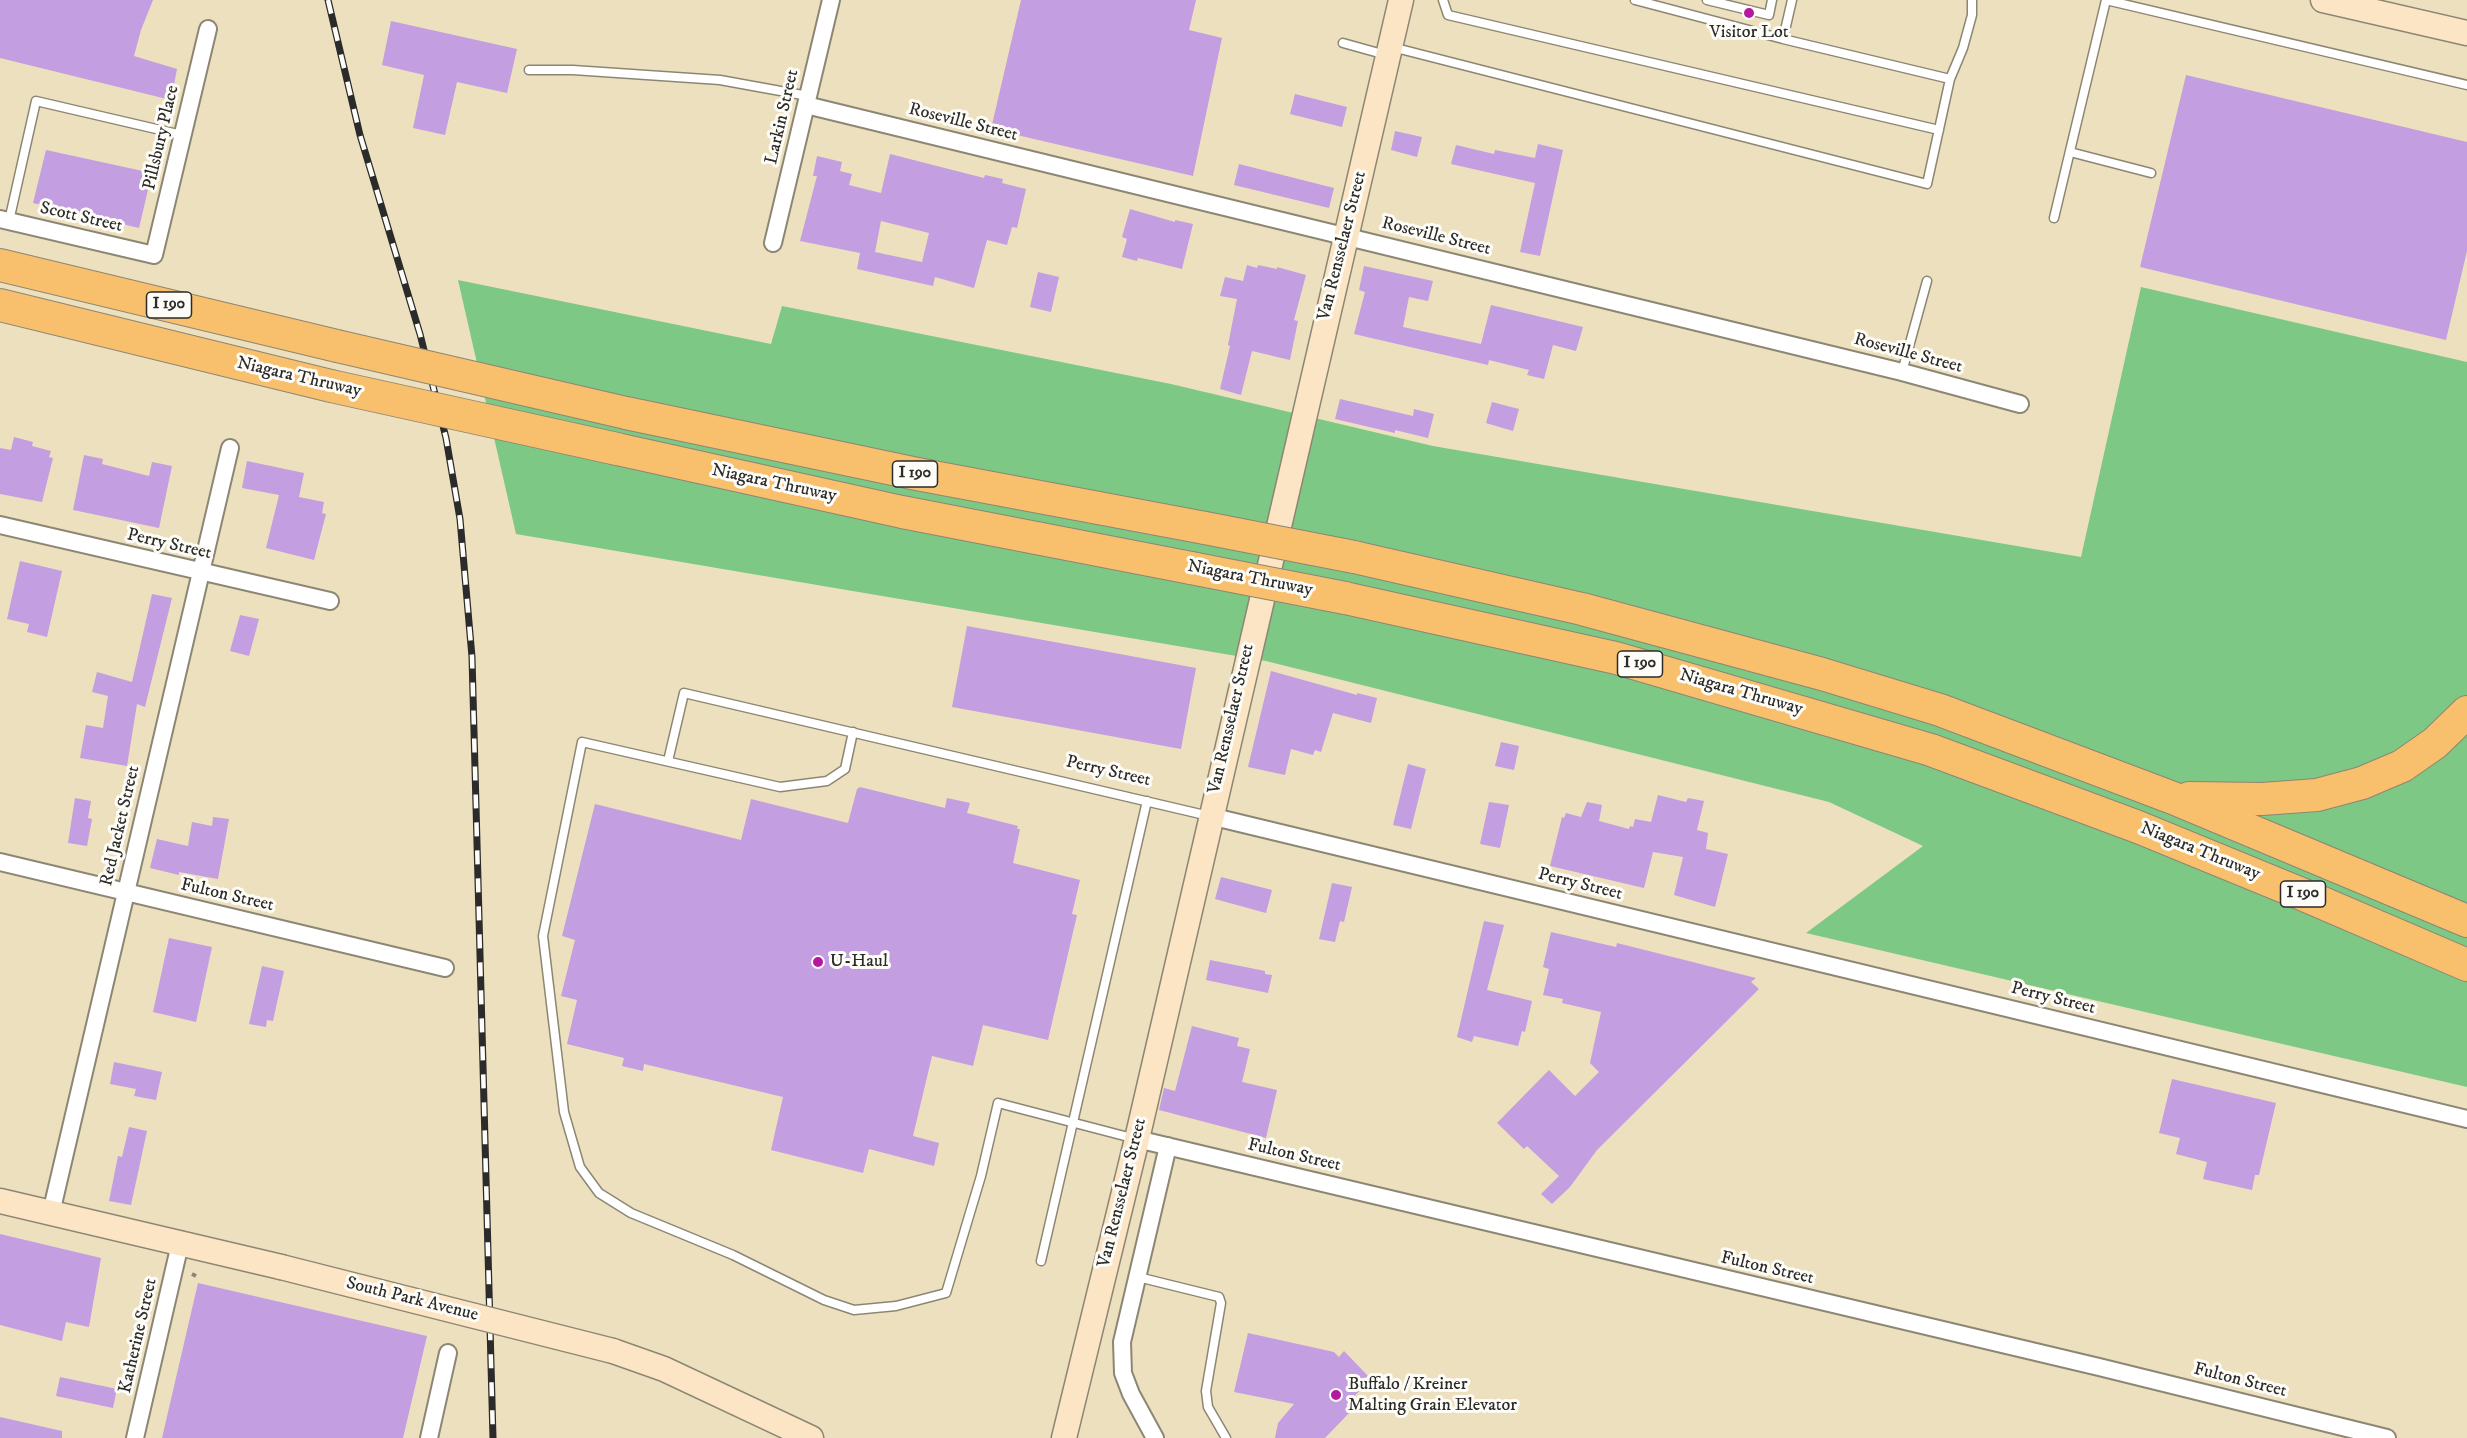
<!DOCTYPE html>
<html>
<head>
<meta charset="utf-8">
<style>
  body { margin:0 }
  canvas { display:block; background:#ede0be }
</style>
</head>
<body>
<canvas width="2467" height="1438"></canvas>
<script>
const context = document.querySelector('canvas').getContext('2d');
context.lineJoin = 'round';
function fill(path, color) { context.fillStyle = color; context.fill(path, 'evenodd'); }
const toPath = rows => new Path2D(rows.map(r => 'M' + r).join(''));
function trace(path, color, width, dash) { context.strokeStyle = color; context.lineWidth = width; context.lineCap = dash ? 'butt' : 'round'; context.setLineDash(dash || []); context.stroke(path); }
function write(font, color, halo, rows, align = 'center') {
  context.font = font + ' "IM FELL DW Pica",serif'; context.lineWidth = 6; context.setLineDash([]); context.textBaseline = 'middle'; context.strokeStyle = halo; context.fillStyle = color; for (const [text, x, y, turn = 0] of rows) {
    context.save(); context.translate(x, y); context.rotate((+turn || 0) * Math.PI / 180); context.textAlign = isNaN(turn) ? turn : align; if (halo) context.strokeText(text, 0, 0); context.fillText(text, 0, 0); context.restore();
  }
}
const green = toPath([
  [458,280,771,344,782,306,1171,384,1433,446,2081,557,2141,287,2467,362,2467,1087,1806,933,1923,846,1829,802,1266,661,516,534]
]);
const building = toPath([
  [0,0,153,0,141,30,134,56,177,69,171,100,0,58],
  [1021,0,1196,0,1189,30,1222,38,1193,176,991,129],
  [391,21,517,49,507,93,457,82,445,135,413,128,424,75,382,65],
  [2186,75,2467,142,2467,251,2446,340,2140,267],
  [1295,94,1347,107,1342,127,1290,114],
  [1395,131,1422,137,1417,157,1391,150],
  [1538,144,1563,150,1540,256,1520,252,1535,183,1451,164,1456,145,1494,154,1495,150,1535,158],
  [46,150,152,173,139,228,33,203],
  [890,154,984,178,985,175,1003,179,1002,183,1026,189,1017,228,1012,227,1007,245,987,240,974,288,935,277,933,286,857,269,860,253,800,241,817,176,813,176,817,156,842,162,840,171,852,174,849,185,881,193],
  [881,221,929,233,922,262,875,252],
  [1239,164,1334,188,1329,208,1234,185],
  [1130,209,1175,222,1175,220,1193,224,1182,269,1138,258,1137,261,1122,257,1127,239,1122,237],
  [1247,265,1257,268,1258,265,1277,269,1277,267,1306,275,1294,320,1298,321,1290,360,1252,351,1241,395,1220,389,1230,346,1228,345,1237,299,1220,296,1225,277,1243,281],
  [1364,266,1433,281,1428,301,1409,297,1403,327,1481,344,1491,305,1583,327,1576,351,1553,345,1544,379,1527,375,1529,370,1489,360,1488,365,1354,334,1365,292,1359,290],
  [1038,272,1059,277,1051,312,1030,307],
  [1340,399,1413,416,1414,409,1434,414,1428,438,1395,430,1395,433,1335,419],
  [1492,402,1519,409,1513,431,1486,423],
  [14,437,33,442,32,446,51,451,49,457,53,458,42,502,0,494,0,448,11,450],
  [84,455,103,459,102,464,149,476,152,462,172,466,159,528,73,510],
  [247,461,304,473,299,497,324,502,322,513,326,514,314,560,266,548,279,495,242,488],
  [20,561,62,571,47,637,27,632,29,624,7,619],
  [152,594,172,598,145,707,137,704,127,766,80,758,86,725,103,728,108,696,92,692,97,672,132,682],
  [240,615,259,619,249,656,230,651],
  [967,626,1196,668,1181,749,952,707],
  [1271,671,1357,695,1357,693,1377,698,1371,723,1333,713,1321,752,1315,750,1313,755,1291,749,1285,775,1248,767],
  [1501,742,1519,746,1514,770,1495,766],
  [1408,764,1426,769,1411,829,1393,825],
  [860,787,945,808,947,798,970,803,967,813,1018,826,1017,829,1020,829,1013,863,1080,880,1072,914,1077,915,1048,1040,983,1025,973,1066,932,1056,913,1136,939,1143,934,1166,869,1149,863,1173,771,1150,783,1097,644,1064,643,1071,622,1066,624,1058,567,1044,577,1000,561,996,575,940,562,936,595,804,741,840,751,799,848,823,857,789],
  [1658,795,1686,802,1688,798,1704,801,1697,830,1708,833,1706,849,1728,854,1715,907,1674,895,1683,857,1653,852,1644,888,1550,866,1562,817,1564,818,1566,813,1581,817,1587,802,1602,805,1599,821,1629,829,1630,826,1633,827,1635,819,1651,822],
  [75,798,91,801,88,818,92,819,87,846,68,843],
  [1489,802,1509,805,1500,848,1480,844],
  [213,817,229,819,218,879,179,872,179,875,150,868,157,839,188,846,192,822,212,826],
  [1221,877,1272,890,1266,913,1215,899],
  [1332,883,1352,887,1344,922,1340,921,1335,942,1319,939],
  [1484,921,1504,925,1487,990,1532,1001,1525,1032,1522,1031,1518,1046,1474,1036,1472,1042,1457,1037],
  [1551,932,1616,947,1617,943,1756,978,1751,982,1759,989,1597,1150,1570,1187,1552,1204,1541,1194,1559,1176,1527,1146,1524,1149,1497,1123,1549,1070,1575,1096,1599,1072,1590,1063,1601,1012,1562,1003,1563,999,1543,995,1549,969,1543,967],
  [169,938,212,947,196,1022,153,1012],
  [1210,960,1265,971,1265,974,1272,975,1268,993,1206,980],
  [262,966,284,971,273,1021,267,1020,266,1027,249,1024],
  [1192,1026,1239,1038,1237,1046,1250,1049,1242,1082,1277,1090,1266,1138,1159,1110,1164,1088,1175,1091],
  [114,1062,162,1072,156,1100,134,1096,136,1089,110,1084],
  [2172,1079,2276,1103,2259,1175,2255,1175,2252,1190,2203,1179,2207,1162,2176,1154,2180,1138,2159,1133],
  [129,1127,147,1131,131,1205,109,1201,118,1156,122,1157],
  [0,1234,101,1258,89,1327,66,1322,62,1341,0,1325],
  [198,1283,427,1336,403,1438,162,1438],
  [1248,1333,1334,1352,1339,1357,1344,1351,1368,1376,1363,1380,1366,1384,1346,1405,1352,1410,1325,1438,1275,1438,1278,1423,1294,1404,1234,1392],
  [60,1377,117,1389,113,1408,56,1396],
  [0,1417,62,1431,62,1438,0,1438]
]);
const path = toPath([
  [192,1274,198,1277]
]);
const lane = toPath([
  [1443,0,1448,15,1939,130],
  [1707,0,1769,15,1772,0],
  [2106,0,2467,85],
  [1783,39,1792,0],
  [1343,43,1386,55],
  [1392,47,1927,184,1950,79,1783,39,1635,0],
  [529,70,573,70,720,80,808,96],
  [1950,79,1963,48,1972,15,1972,0],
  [2070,152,2151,173],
  [2054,218,2106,0],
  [9,221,36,101,182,135],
  [1902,372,1927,281],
  [853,732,845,769,827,781,780,787,582,742,543,936,564,1112,580,1167,599,1193,631,1213,733,1255,824,1300,854,1310,896,1306,946,1293,981,1176,998,1103,1136,1139],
  [668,761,684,693,1209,816],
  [1041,1261,1147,801],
  [1138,1277,1219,1297,1221,1303,1206,1391,1208,1407,1226,1438]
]);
const street = toPath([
  [806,105,1902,372,2020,404],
  [0,219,154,255,208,29],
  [773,243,831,0],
  [0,525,330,601],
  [1210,816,2467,1119],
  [0,862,445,968],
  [1137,1139,2099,1367,2387,1438],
  [51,1213,230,448],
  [135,1438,180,1244],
  [429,1438,448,1353],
  [1155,1438,1131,1394,1123,1373,1122,1342,1168,1146]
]);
const secondary = toPath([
  [2323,0,2467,33],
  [0,1201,281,1267],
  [613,1351,664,1369,811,1438],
  [1064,1438,1137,1139,1401,0]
]);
const highway = toPath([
  [0,265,337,346],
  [0,305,331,386],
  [626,413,917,474,1205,528],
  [617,449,902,512,1191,568],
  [1354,557,1582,609,1822,674,1940,710,2173,798,2467,921],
  [1345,598,1616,658,1931,750,2138,827,2304,895,2467,965],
  [2189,798,2262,799,2317,795,2362,783,2402,766,2435,743,2467,712]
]);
const rail = toPath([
  [328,0,360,135,420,334,446,438,460,519,472,657,493,1438]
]);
const secondaryBridge = toPath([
  [281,1267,613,1351]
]);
const highwayBridge = toPath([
  [337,346,626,413],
  [331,386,617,449],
  [1205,528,1354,557],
  [1191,568,1345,598]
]);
const markers = [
  [1749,13,6,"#b5179e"],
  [818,962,6,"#b5179e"],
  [1336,1395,6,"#b5179e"]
];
const shields = [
  [169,305,45],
  [915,474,45],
  [1640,664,45],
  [2303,894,45]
];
const shieldNames = [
  ["I 190",169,305],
  ["I 190",915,474],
  ["I 190",1640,664],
  ["I 190",2303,894]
];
const poiNames = [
  ["Visitor Lot",1749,33,"center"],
  ["U-Haul",830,962],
  ["Buffalo / Kreiner",1348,1385],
  ["Malting Grain Elevator",1348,1406]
];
const streetNames = [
  ["Larkin Street",783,117,-77],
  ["Roseville Street",963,123,14],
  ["Pillsbury Place",162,138,-77],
  ["Scott Street",81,218,13],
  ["Roseville Street",1436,237,14],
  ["Van Rensselaer Street",1343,246,-76],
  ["Roseville Street",1908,354,15],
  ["Niagara Thruway",299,378,13],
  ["Niagara Thruway",774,484,12],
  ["Perry Street",169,545,13],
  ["Niagara Thruway",1250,579,11],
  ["Niagara Thruway",1741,693,16],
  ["Van Rensselaer Street",1232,719,-77],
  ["Perry Street",1108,772,13],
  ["Red Jacket Street",121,826,-77],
  ["Niagara Thruway",2200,852,22],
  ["Perry Street",1580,885,14],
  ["Fulton Street",227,896,13],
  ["Perry Street",2053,999,14],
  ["Fulton Street",1294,1156,13],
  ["Van Rensselaer Street",1123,1193,-76],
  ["Fulton Street",1767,1269,13],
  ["South Park Avenue",412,1300,14],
  ["Katherine Street",139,1336,-77],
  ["Fulton Street",2240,1381,14]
];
fill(green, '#7ec886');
fill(building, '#c39ee0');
trace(lane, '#8c8674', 11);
trace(street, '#8c8674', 20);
trace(secondary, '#8c8674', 27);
trace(highway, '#8c8674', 34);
trace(path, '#8c8674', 4, [4.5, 4.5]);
trace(lane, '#fff', 8);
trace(street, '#fff', 16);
trace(secondary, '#fce5c4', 24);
trace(highway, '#f8bf6c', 32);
trace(rail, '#2b2b2b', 7);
trace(rail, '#fdfcf7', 4.5, [14]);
trace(secondaryBridge, '#8c8674', 27, []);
trace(highwayBridge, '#8c8674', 34, []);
trace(secondaryBridge, '#fce5c4', 24);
trace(highwayBridge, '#f8bf6c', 32);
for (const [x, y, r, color] of markers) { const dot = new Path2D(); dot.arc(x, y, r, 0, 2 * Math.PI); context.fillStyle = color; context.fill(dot); trace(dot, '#fdfcf7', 2); }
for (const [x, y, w] of shields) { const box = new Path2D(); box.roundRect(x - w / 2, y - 13, w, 26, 4.5); context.fillStyle = '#fdfcf7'; context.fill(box); trace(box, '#2b2b2b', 1.5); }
write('bold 16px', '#2b2b2b', null, shieldNames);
write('18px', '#2b2b2b', '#fdfcf7', poiNames, 'left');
write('18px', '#2b2b2b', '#fdfcf7', streetNames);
</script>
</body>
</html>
